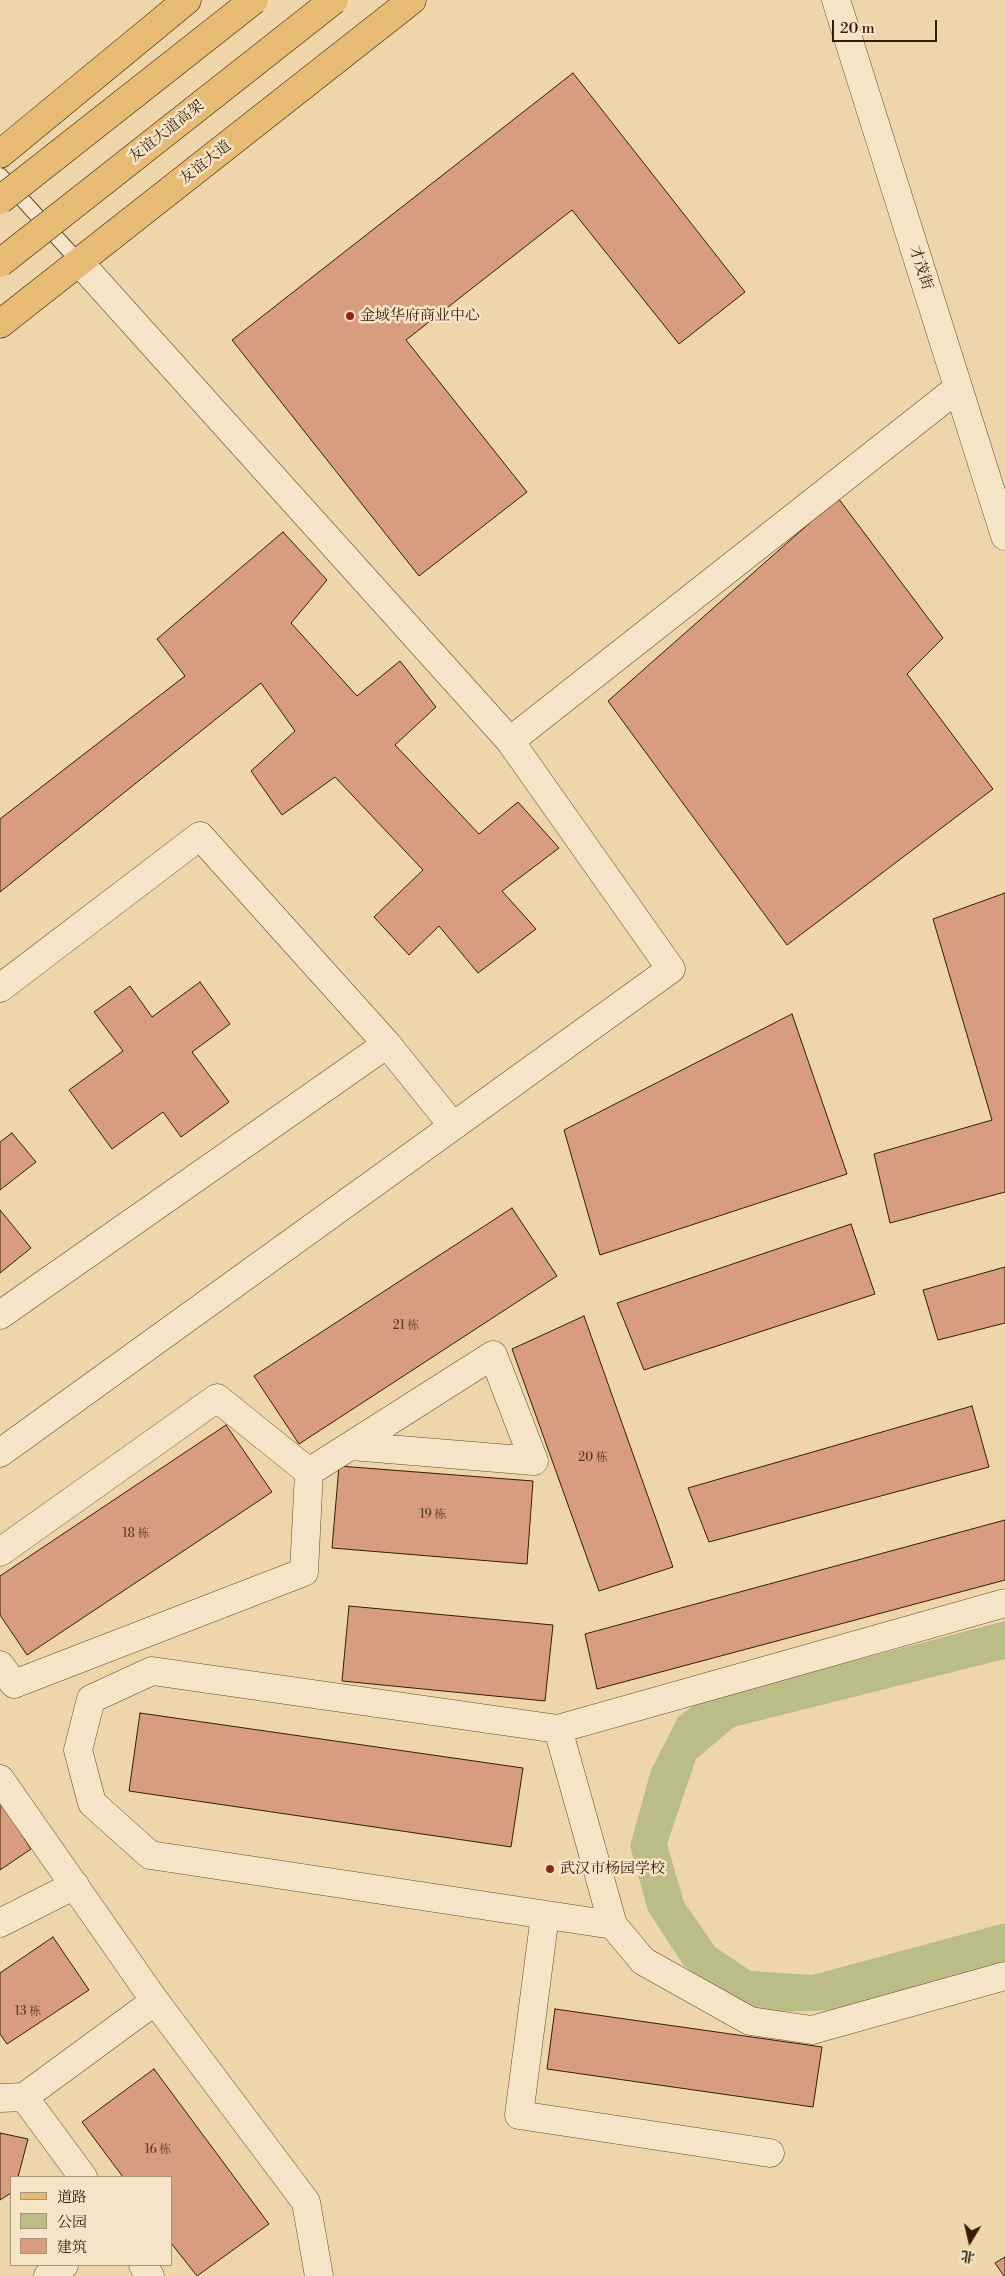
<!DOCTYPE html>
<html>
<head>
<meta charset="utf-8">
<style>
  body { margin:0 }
  #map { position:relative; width:1005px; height:2276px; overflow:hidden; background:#efd6aa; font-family:"Libre Bodoni","Noto Serif SC",serif }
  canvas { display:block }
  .legend { position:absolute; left:10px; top:2176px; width:162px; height:90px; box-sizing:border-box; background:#f5e4c8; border:1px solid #a7947a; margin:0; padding:6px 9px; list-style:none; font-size:15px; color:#331d04 }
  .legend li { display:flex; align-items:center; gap:10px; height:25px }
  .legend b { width:25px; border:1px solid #a7947a }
  .north { position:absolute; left:945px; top:2216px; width:50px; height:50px; -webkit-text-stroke:4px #f5e4c8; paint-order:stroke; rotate:189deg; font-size:14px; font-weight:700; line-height:20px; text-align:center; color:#331d04 }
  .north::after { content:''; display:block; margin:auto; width:18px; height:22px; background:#331d04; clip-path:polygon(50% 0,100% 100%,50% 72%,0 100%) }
  .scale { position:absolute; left:832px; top:20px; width:105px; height:22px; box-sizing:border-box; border:2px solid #331d04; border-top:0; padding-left:6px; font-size:15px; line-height:18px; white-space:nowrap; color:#331d04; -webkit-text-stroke:4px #f5e4c8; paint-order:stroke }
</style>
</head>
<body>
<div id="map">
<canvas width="1005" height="2276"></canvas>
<ul class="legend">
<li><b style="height:6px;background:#e8bb75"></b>道路</li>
<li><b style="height:14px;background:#bbbd87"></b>公园</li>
<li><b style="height:14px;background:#d89d7f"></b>建筑</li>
</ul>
<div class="north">北</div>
<div class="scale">20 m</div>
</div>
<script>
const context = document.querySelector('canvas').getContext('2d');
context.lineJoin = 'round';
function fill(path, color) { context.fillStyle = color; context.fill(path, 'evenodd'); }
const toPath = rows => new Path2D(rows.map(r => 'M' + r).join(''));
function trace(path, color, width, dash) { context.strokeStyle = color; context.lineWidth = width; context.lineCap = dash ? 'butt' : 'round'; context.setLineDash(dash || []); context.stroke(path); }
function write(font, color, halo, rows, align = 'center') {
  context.font = font + ' "Libre Bodoni","Noto Serif SC",serif'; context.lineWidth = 5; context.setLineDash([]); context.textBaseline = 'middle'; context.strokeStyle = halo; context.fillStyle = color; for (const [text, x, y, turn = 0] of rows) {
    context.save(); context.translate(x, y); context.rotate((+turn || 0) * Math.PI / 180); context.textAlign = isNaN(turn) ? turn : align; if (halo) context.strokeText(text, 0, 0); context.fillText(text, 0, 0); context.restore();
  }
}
const green = toPath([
  [1005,1621,1005,1659,734,1727,696,1759,667,1844,684,1902,715,1947,751,1971,812,1975,1005,1923,1005,1964,844,2010,768,2012,714,1993,682,1963,648,1911,630,1846,651,1770,678,1717,700,1701]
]);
const building = toPath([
  [573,73,745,292,679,344,572,210,406,340,527,492,419,576,232,340,573,73],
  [838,498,943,638,907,674,993,789,787,945,608,701,838,498],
  [283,532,327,580,291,623,357,696,400,661,436,707,395,745,479,834,518,802,559,848,502,891,536,929,478,973,439,926,409,955,374,917,423,870,335,777,282,815,251,771,295,731,261,683,0,892,0,819,185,676,157,639,283,532],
  [1005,893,1005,1192,890,1223,874,1154,992,1120,933,919,1005,893],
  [200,982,230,1024,192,1052,229,1102,181,1137,163,1112,112,1149,69,1090,123,1051,94,1012,130,986,152,1017,200,982],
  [792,1014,847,1174,600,1255,564,1130,792,1014],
  [12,1133,36,1162,0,1190,0,1142,12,1133],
  [512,1208,557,1276,299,1444,254,1376,512,1208],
  [0,1210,31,1248,0,1273,0,1210],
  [851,1224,875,1294,644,1370,617,1303,851,1224],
  [1005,1267,1005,1323,938,1340,923,1290,1005,1267],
  [584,1316,673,1567,599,1591,512,1349,584,1316],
  [972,1406,989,1467,709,1542,688,1488,972,1406],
  [226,1425,272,1492,27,1655,0,1615,0,1576,226,1425],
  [339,1466,533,1481,527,1564,332,1548,339,1466],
  [1005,1520,1005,1580,597,1689,585,1634,1005,1520],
  [349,1606,553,1625,545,1701,342,1681,349,1606],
  [140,1713,523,1768,511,1847,129,1791,140,1713],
  [0,1801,31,1849,0,1870,0,1801],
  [53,1937,89,1990,7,2044,0,2034,0,1973,53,1937],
  [555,2009,822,2047,813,2107,547,2069,555,2009],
  [154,2069,269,2224,197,2276,171,2243,171,2177,123,2177,82,2122,154,2069],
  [0,2133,28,2139,18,2177,11,2177,11,2193,0,2200,0,2133],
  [1005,2257,1005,2276,1004,2276,995,2263,1005,2257]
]);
const lane = toPath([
  [0,175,80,263]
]);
const street = toPath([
  [836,0,1005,536],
  [80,263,510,741],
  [0,988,200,836,387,1044],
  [0,1315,387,1044,453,1126],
  [0,1453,671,969,510,741,958,388],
  [0,1552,217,1398,309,1472,493,1355,534,1461,351,1446],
  [1005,1603,558,1729,152,1671,91,1699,78,1750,92,1803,150,1855,613,1925,643,1961,750,2021,812,2030,1005,1976],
  [0,1665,14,1684,304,1572,309,1472],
  [558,1729,613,1925],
  [0,1779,155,2001,306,2202,319,2276],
  [545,1915,519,2115,770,2153],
  [0,1923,75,1885],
  [24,2097,155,2001],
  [0,2098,24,2097,83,2177],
  [143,2265,150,2276],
  [48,2276,64,2265]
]);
const primary = toPath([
  [0,154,187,0],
  [0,324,412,0]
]);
const primaryBridge = toPath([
  [0,200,254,0],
  [0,263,334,0]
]);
const markers = [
  [350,316,5,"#8f2418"],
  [550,1869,5,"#8f2418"]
];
const numberNames = [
  ["21 栋",406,1326],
  ["20 栋",593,1458],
  ["19 栋",433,1515],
  ["18 栋",136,1534],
  ["13 栋",28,2012],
  ["16 栋",158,2150]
];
const streetNames = [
  ["友谊大道高架",167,132,-38],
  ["友谊大道",206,163,-38],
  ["才茂街",920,268,72]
];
const poiNames = [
  ["金域华府商业中心",360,316],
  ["武汉市杨园学校",560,1869]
];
fill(green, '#bbbd87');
fill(building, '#d89d7f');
trace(building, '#331d04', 1);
trace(lane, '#624b2e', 16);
trace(street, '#624b2e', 29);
trace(primary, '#331d04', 29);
trace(lane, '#f5e4c8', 14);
trace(street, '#f5e4c8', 28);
trace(primary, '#e8bb75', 28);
trace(primaryBridge, '#331d04', 29, []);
trace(primaryBridge, '#e8bb75', 28);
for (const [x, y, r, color] of markers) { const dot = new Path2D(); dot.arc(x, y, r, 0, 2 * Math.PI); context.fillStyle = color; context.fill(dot); trace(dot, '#f5e4c8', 2); }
write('12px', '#5c3d23', null, numberNames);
write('15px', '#331d04', '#f5e4c8', streetNames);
write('15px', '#331d04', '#f5e4c8', poiNames, 'left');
</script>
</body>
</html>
